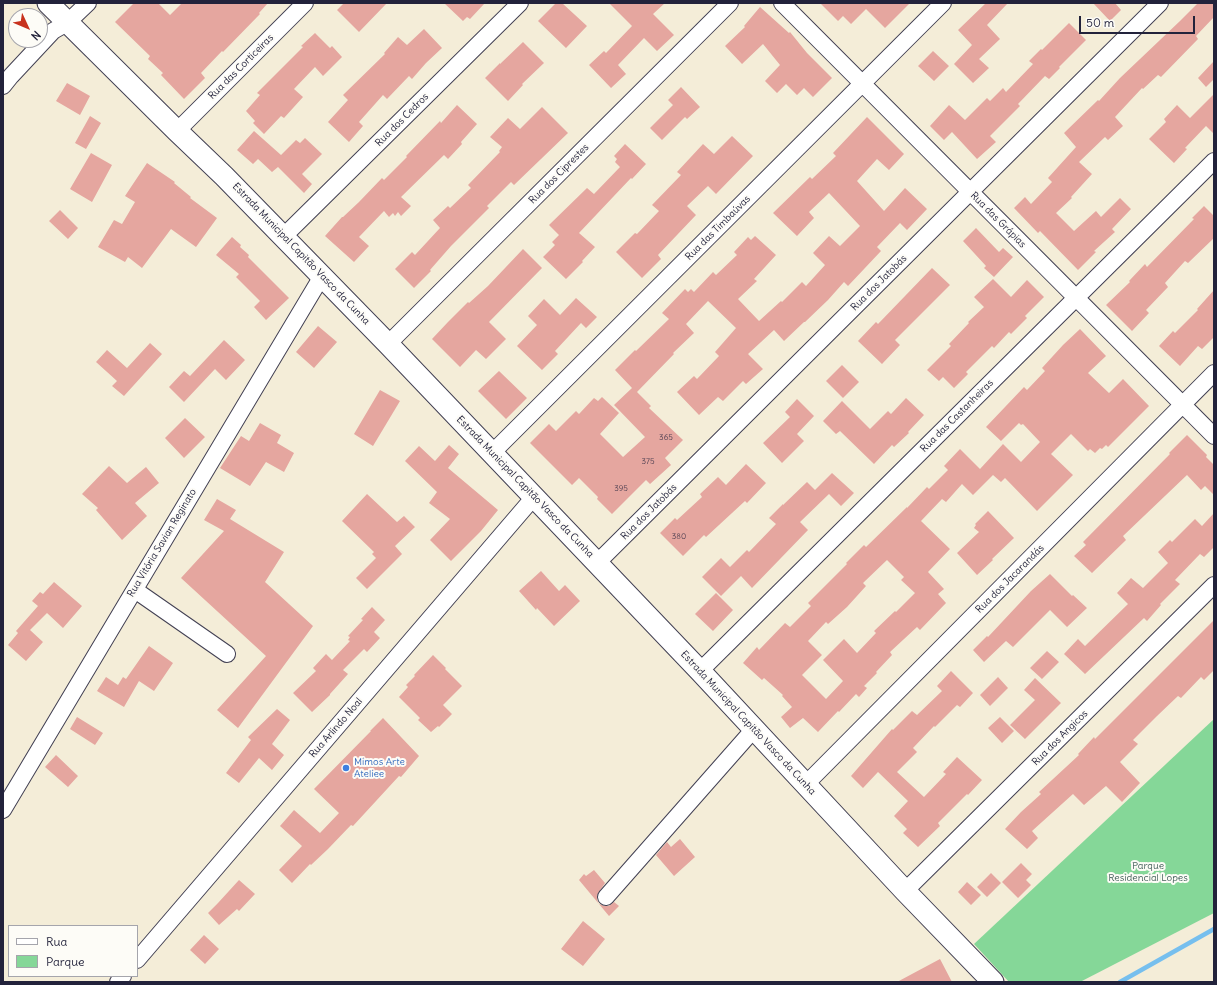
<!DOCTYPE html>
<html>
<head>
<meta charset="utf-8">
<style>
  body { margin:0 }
  #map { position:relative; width:1217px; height:985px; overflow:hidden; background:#f4edd8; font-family:Delius,sans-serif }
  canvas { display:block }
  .frame { position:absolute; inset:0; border:4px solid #22223b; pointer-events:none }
  .legend { position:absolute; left:8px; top:925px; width:130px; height:52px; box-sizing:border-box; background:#fdfcf7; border:1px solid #a5a5ac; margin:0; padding:5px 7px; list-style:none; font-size:12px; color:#22223b }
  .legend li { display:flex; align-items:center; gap:8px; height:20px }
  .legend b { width:20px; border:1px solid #a5a5ac }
  .north { position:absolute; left:8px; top:8px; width:40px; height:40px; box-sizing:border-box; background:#fdfcf7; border:1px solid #a5a5ac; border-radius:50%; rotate:134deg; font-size:11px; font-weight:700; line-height:16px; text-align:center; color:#22223b }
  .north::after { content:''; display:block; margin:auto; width:14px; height:18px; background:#c8321e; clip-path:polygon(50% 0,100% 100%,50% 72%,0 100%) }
  .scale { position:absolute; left:1079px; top:16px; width:116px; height:18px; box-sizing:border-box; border:2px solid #22223b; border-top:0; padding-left:5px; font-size:12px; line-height:14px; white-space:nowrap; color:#22223b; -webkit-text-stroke:3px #fdfcf7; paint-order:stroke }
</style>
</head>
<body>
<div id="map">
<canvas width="1217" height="985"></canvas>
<div class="frame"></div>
<ul class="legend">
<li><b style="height:5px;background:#fff"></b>Rua</li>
<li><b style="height:11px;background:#85d798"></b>Parque</li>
</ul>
<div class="north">N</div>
<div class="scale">50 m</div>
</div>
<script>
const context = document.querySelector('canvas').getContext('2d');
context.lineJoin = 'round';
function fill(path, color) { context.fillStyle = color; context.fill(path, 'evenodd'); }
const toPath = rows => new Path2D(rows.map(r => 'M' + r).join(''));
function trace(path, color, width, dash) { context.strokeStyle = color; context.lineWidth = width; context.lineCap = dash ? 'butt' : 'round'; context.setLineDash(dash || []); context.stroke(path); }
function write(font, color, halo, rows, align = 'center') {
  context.font = font + ' Delius,sans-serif'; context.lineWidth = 4; context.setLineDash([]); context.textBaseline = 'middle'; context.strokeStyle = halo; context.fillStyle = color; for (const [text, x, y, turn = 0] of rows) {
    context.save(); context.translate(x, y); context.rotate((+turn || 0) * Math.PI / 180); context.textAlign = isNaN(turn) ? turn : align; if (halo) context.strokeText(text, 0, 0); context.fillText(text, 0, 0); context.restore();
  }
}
const green = toPath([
  [1214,719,1214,913,1080,982,1009,982,974,944]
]);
const stream = toPath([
  [1120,982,1214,929]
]);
const building = toPath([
  [134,3,158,3,170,15,182,3,268,3,259,13,260,14,223,52,222,51,201,73,205,78,184,99,161,75,163,73,148,59,150,56,115,22],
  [344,3,387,3,359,32,337,10],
  [444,3,485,3,470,19,467,17,463,21],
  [556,3,562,3,587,26,566,48,538,21],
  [609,3,665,3,653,14,674,35,657,51,644,38,618,65,626,74,611,88,589,65,604,51,606,53,632,26],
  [820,3,910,3,885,28,866,9,851,24,843,16,838,21],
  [986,3,1008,3,987,25,1000,39,979,59,989,68,973,83,954,64,972,45,958,30],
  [1093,3,1115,3,1121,10,1110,21],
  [1198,3,1214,3,1214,17,1196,36,1198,39,1161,77,1158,75,1143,89,1142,88,1115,117,1123,126,1108,140,1105,137,1079,162,1092,174,1071,197,1072,198,1056,213,1074,231,1096,211,1101,217,1120,198,1131,209,1112,229,1115,232,1094,251,1096,252,1078,270,1040,231,1038,233,1014,208,1025,197,1031,204,1052,182,1048,178,1076,147,1064,133,1098,100,1099,101,1120,78,1180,21],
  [760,7,789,33,790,32,807,53,832,78,813,97,804,88,797,95,786,84,777,93,765,81,780,65,763,44,742,64,725,46,745,27,744,26],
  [1069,23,1086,40,1059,67,1060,68,1049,79,1045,76,1018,104,1020,106,990,136,996,142,977,159,952,132,944,140,930,126,949,105,965,120,987,98,990,101,1003,88,1006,92,1033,64,1029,61,1041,49,1042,50],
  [424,29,442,48,426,63,412,79,409,76,387,99,383,95,359,122,363,126,349,142,328,122,348,100,343,95,385,54,384,53,398,37,407,45],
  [315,33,330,48,332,46,342,57,323,76,315,67,294,89,303,97,284,118,281,116,264,134,253,123,255,121,246,111,260,95,257,93,303,47,301,46],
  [523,42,544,63,522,84,523,85,508,101,485,78,500,63,500,64],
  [933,51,949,66,934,81,918,66],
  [1214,61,1214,79,1206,87,1198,78],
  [67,83,90,96,80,115,56,101],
  [681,87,700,107,687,119,685,117,662,140,650,128,673,105,668,100],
  [1214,94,1214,134,1206,126,1185,148,1187,149,1174,163,1149,139,1166,122,1164,119,1177,105,1190,118],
  [457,105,477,124,461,142,462,144,448,159,444,155,401,197,411,206,401,216,398,212,395,216,393,213,389,217,384,211,359,237,369,246,354,262,325,236,342,217,343,217,359,202,382,178,384,180,407,157,406,156,440,121,441,123],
  [542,107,568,133,514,185,511,182,487,206,489,208,451,246,430,270,431,271,414,288,395,269,412,252,415,255,440,228,433,220,448,206,450,208,471,188,468,185,500,152,499,151,502,147,490,137,508,118,520,129],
  [90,116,101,123,86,149,75,143],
  [867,117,904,154,889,170,877,159,857,181,884,211,905,188,927,209,907,230,900,223,877,247,881,251,848,286,844,282,828,300,805,322,804,322,784,341,774,330,748,354,763,369,746,384,743,381,723,401,718,397,699,415,677,392,694,376,697,379,719,356,715,352,736,328,708,301,686,324,694,333,673,353,674,354,637,392,651,406,649,408,683,440,665,458,671,465,650,484,646,480,612,514,597,499,598,497,579,478,572,485,530,443,549,424,556,431,576,411,579,414,594,398,598,401,602,397,619,413,600,434,623,457,645,437,614,405,632,388,615,370,635,350,636,351,669,319,662,313,685,289,688,292,691,289,694,292,713,272,716,275,737,255,734,252,748,237,751,240,755,236,776,255,754,279,757,281,738,299,759,321,781,301,782,302,802,282,806,286,825,265,813,253,829,236,840,246,860,226,829,193,809,212,814,218,797,236,773,213,810,177,812,179,836,156,833,153],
  [254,131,281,155,296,140,300,143,305,138,322,154,302,174,312,184,304,193,278,167,272,172,258,159,253,164,237,150],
  [732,136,753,156,716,194,708,186,687,206,696,215,658,255,661,259,642,278,616,252,635,233,637,234,659,211,652,205,681,175,677,172,703,144,714,154],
  [625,144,646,164,632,179,631,178,579,233,595,247,582,261,583,262,566,279,543,257,555,245,552,242,559,235,549,225,587,188,594,194,620,167,615,162,617,159,614,156],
  [91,153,112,165,92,202,70,189],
  [147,163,175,182,174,183,191,197,190,198,217,218,196,247,171,229,142,268,128,257,125,262,98,247,114,220,122,224,135,202,125,196],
  [1204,206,1214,216,1214,238,1188,263,1185,261,1165,283,1168,287,1146,310,1149,313,1132,331,1106,305,1130,282,1129,281,1145,264,1147,267,1194,219,1192,218],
  [60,210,78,228,68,239,49,221],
  [976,228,999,252,1003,248,1013,257,994,277,984,268,986,266,963,241],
  [232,237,241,245,240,247,249,255,248,257,289,298,266,320,254,307,260,301,236,277,239,274,216,255],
  [523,249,542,268,489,322,506,339,486,359,476,350,460,367,432,339,448,322,468,302,469,303,488,286],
  [932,268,950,285,895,340,900,345,882,364,858,341,876,322,878,324],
  [993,279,1011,297,1027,280,1044,297,1025,316,1027,318,1011,334,1009,332,994,348,992,346,966,372,968,374,954,388,943,377,939,381,927,370,951,346,949,344,969,323,968,322,984,307,974,297],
  [1214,290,1214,337,1202,349,1198,346,1180,366,1159,346,1173,331,1175,333,1198,310,1197,309],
  [576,298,597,317,586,328,581,323,555,351,558,354,542,370,517,346,537,325,528,316,544,299,560,315],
  [318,326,337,342,314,368,296,352],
  [1080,329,1106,356,1088,373,1109,393,1123,379,1149,406,1108,447,1106,445,1102,449,1100,448,1095,453,1090,449,1088,451,1071,434,1051,454,1073,475,1037,511,1005,478,1001,482,993,475,973,495,962,484,946,502,942,499,921,521,950,549,928,572,944,589,938,594,946,603,920,630,917,627,890,652,892,655,876,672,877,673,864,686,867,688,859,697,856,694,839,712,838,711,818,732,803,718,790,728,781,717,792,707,782,696,783,695,764,678,762,680,743,663,757,647,759,650,785,623,790,627,811,606,808,603,847,564,846,563,864,545,866,547,907,507,907,508,927,487,929,489,948,470,944,466,960,449,980,469,1003,444,1021,462,1040,442,1023,424,1021,425,1019,423,1001,441,986,427,1024,387,1027,390,1045,371,1042,368,1063,345],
  [887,560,904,577,901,580,915,593,896,612,895,611,874,631,876,633,857,653,844,639,823,660,843,681,826,699,802,675,822,655,808,641,826,622,828,624,847,607,866,586,863,583],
  [224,340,245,360,226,380,215,369,184,402,169,387,184,371,190,376],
  [150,343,162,354,124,396,112,386,117,381,96,362,107,350,127,368],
  [842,365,859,382,843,398,826,381],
  [499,371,527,398,506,419,478,391],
  [380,390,400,401,373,446,354,434],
  [906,398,924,415,908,432,909,433,894,447,892,445,874,464,840,431,836,434,823,421,842,401,870,429,888,411,891,414],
  [797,399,814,416,797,434,804,441,782,463,763,443,790,417,785,412],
  [185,418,205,437,184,458,165,438],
  [260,423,281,435,277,443,294,453,284,472,266,462,250,486,220,468,241,436,249,441],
  [1187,435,1207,455,1206,457,1214,465,1214,495,1205,486,1201,490,1187,475,1123,536,1126,540,1092,573,1074,556,1086,545,1083,542,1170,454,1169,453],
  [449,445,459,454,448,468,498,510,481,531,451,561,430,540,450,519,429,503,437,492,405,461,419,446,435,461],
  [746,464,766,483,747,503,745,501,706,537,704,535,683,556,660,533,675,518,677,520,702,497,700,494,718,477,726,485],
  [109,466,127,483,146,467,159,483,135,503,147,516,122,540,96,510,98,508,82,494],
  [832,473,854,493,841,506,829,494,800,522,808,530,752,588,741,576,721,596,702,577,721,558,730,567,747,550,749,552,776,524,769,518,783,504,783,505,807,482,815,490],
  [367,494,397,522,404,516,415,527,395,546,402,554,367,589,356,578,376,558,372,554,374,552,342,521],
  [217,499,236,510,230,519,284,552,265,582,313,626,238,728,217,710,266,656,181,578,224,531,204,520],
  [988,511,1014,538,992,559,993,560,977,575,957,553,979,532,974,528,976,525,975,524],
  [1214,513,1214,547,1204,557,1200,554,1175,580,1180,584,1160,604,1161,605,1147,621,1144,618,1085,674,1064,654,1078,639,1085,646,1128,604,1117,593,1131,578,1143,588,1168,563,1158,552,1170,540,1172,542,1195,519,1202,526],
  [541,571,559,591,565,585,580,601,554,626,537,608,536,610,519,591],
  [1050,574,1072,596,1073,595,1087,608,1067,627,1050,610,1013,647,1006,641,984,662,973,650,987,636,988,637,1031,591],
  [54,582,82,606,63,628,47,613,30,630,43,642,26,661,8,645,18,633,16,631,38,606,32,601,40,592,43,594],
  [716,593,733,610,713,631,695,614],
  [372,607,385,620,374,632,380,638,367,652,364,649,343,670,348,674,330,694,330,695,312,712,293,693,316,671,313,668,326,654,332,660,350,641,348,640,350,637,348,636,363,620,361,619],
  [1214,620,1214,670,1204,680,1201,677,1181,698,1178,696,1157,716,1133,740,1138,744,1120,762,1140,783,1122,802,1106,786,1084,805,1073,794,1032,831,1038,838,1027,849,1005,829,1021,812,1041,794,1039,792,1079,755,1078,754,1094,737,1095,739],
  [149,646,173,663,154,691,139,681,124,707,97,691,106,677,118,685,123,677,126,679],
  [1047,651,1059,662,1042,679,1030,668],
  [433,655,446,668,445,669,462,686,443,705,452,714,439,727,438,726,431,732,418,720,420,718,399,697,408,687,406,685,415,676,414,675],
  [951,671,973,693,960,707,957,705,935,727,934,726,913,748,917,752,897,772,924,797,946,774,943,772,957,757,982,780,968,795,967,794,938,823,940,826,918,847,903,833,907,829,894,816,908,801,878,772,863,788,851,776,892,729,893,730,912,711,917,715,942,691,937,686],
  [998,677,1008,688,990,706,980,695],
  [1035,678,1061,703,1025,739,1010,725,1035,700,1024,690],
  [277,709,290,720,272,744,284,755,272,770,259,758,239,783,226,773,251,740,248,737],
  [77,717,103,733,95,745,70,729],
  [1000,717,1014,731,1002,743,988,728],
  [383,718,419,756,401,777,399,776,353,826,351,825,328,849,311,865,310,864,292,883,279,870,302,846,280,826,294,810,320,833,339,813,314,789,371,731,370,731],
  [56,755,78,776,68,787,45,767],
  [680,839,695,857,674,876,656,855,667,842,671,847],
  [1021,863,1032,874,1026,880,1031,885,1018,898,1002,882],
  [594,870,605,883,597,895,597,900,599,904,604,906,609,906,614,902,619,906,609,916,579,880,584,874,586,876],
  [991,873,1001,883,987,897,977,887],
  [239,880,255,894,239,911,237,909,219,925,208,913,218,903],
  [967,882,981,895,971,905,958,892],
  [583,921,605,939,583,966,561,949],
  [204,935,219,949,205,964,190,950],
  [940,959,952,982,897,982]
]);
const minor = toPath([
  [782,3,1214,436],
  [3,86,11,76,53,31,67,23,88,3],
  [177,131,305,3],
  [283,237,520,3],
  [388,344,730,3],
  [492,453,943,3],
  [597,563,1160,3],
  [135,590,227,654],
  [700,671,1214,161],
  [806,784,1214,373],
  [3,810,322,276],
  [905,891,1214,585],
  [606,897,754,729],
  [137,960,534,497],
  [118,982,123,976]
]);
const major = toPath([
  [48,3,177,131,224,176,388,344,700,671,905,891,993,982]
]);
const markers = [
  [346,768,4,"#3f7fe0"]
];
const numberNames = [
  ["365",666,438],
  ["375",648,462],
  ["395",621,489],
  ["380",679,537]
];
const streetNames = [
  ["Rua das Corticeiras",241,67,-45],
  ["Rua dos Cedros",402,120,-45],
  ["Rua dos Ciprestes",559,174,-45],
  ["Rua das Grápias",998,220,45],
  ["Rua das Timbaúvas",718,228,-45],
  ["Estrada Municipal Capitão Vasco da Cunha",301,254,46],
  ["Rua dos Jatobás",879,283,-45],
  ["Rua das Castanheiras",957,416,-45],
  ["Estrada Municipal Capitão Vasco da Cunha",525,487,46],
  ["Rua dos Jatobás",649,512,-45],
  ["Rua Vitória Savian Reginato",162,543,-59],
  ["Rua dos Jacarandás",1010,579,-45],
  ["Estrada Municipal Capitão Vasco da Cunha",748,723,47],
  ["Rua Arlindo Noal",336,728,-49],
  ["Rua dos Angicos",1060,738,-45]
];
const shopNames = [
  ["Mimos Arte",354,762],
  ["Ateliee",354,774]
];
const parkNames = [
  ["Parque",1148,866],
  ["Residencial Lopes",1148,878]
];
fill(green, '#85d798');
trace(stream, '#76bfee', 4.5);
fill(building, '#e5a69f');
trace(minor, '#424053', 18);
trace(major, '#424053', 23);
trace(minor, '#fff', 16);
trace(major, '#fff', 21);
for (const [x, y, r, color] of markers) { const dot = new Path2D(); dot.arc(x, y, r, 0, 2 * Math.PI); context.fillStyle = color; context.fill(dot); trace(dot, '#fdfcf7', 1.5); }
write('8px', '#534354', null, numberNames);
write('10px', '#22223b', '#fdfcf7', streetNames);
write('10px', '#366cbe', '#fdfcf7', shopNames, 'left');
write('10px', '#45615c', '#fdfcf7', parkNames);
</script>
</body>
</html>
